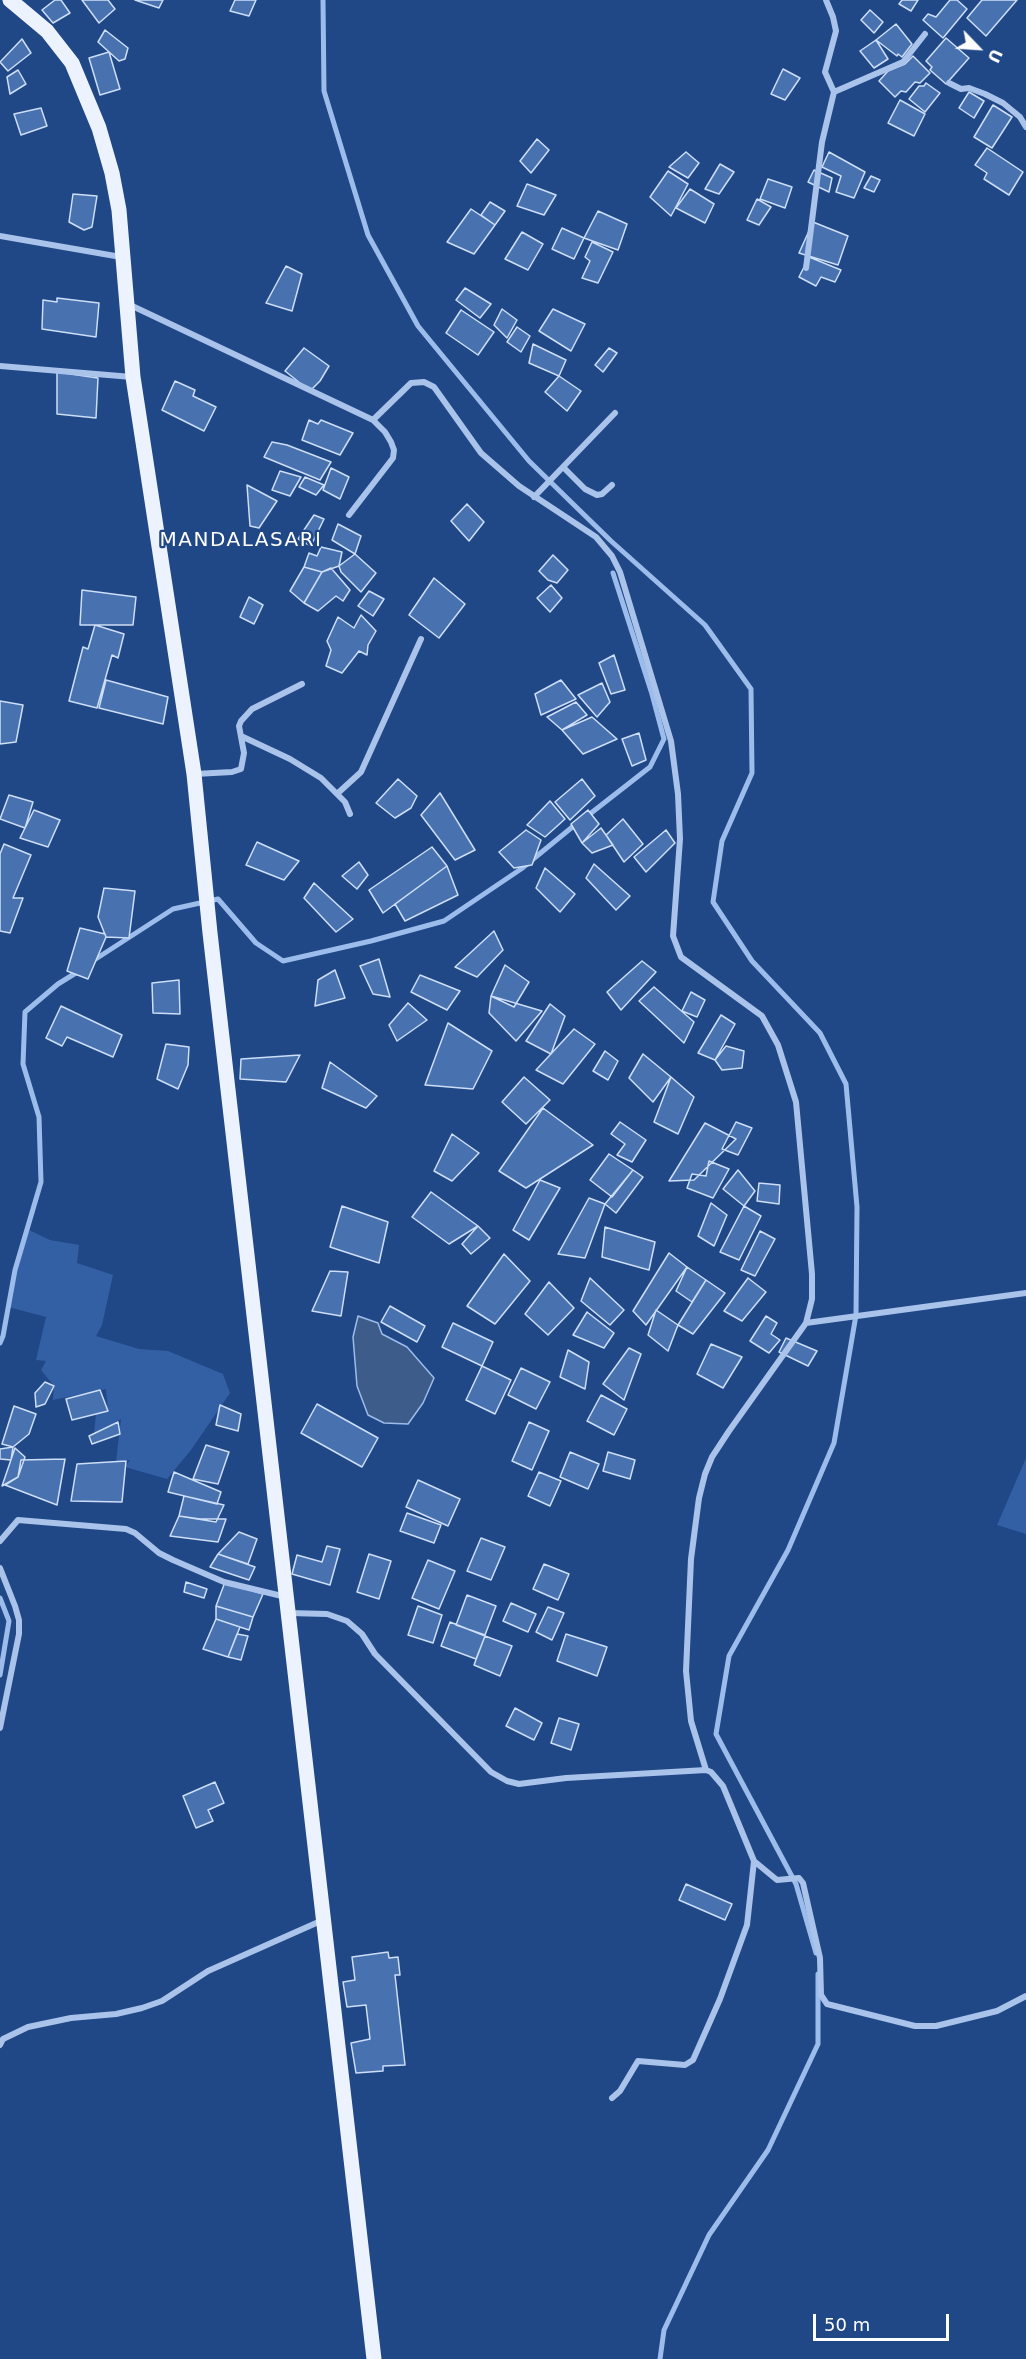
<!DOCTYPE html>
<html>
<head>
<meta charset="utf-8">
<style>
  body { margin:0 }
  #map { position:relative; width:1026px; height:2359px; overflow:hidden; background:#204786; font-family:"DejaVu Sans",sans-serif }
  canvas { display:block }
  .north { position:absolute; left:948px; top:18px; width:60px; height:60px; -webkit-text-stroke:4px #204786; paint-order:stroke; rotate:115deg; font-size:16px; font-weight:700; line-height:24px; text-align:center; color:#fff }
  .north::after { content:''; display:block; margin:auto; width:21px; height:27px; background:#fff; clip-path:polygon(50% 0,100% 100%,50% 72%,0 100%) }
  .scale { position:absolute; left:813px; top:2314px; width:136px; height:27px; box-sizing:border-box; border:3px solid #fff; border-top:0; padding-left:8px; font-size:18px; line-height:21px; white-space:nowrap; color:#fff; -webkit-text-stroke:4px #204786; paint-order:stroke }
</style>
</head>
<body>
<div id="map">
<canvas width="1026" height="2359"></canvas>
<div class="north">U</div>
<div class="scale">50 m</div>
</div>
<script>
const context = document.querySelector('canvas').getContext('2d');
context.lineJoin = 'round';
function fill(path, color) { context.fillStyle = color; context.fill(path, 'evenodd'); }
const toPath = rows => new Path2D(rows.map(r => 'M' + r).join(''));
function trace(path, color, width, dash) { context.strokeStyle = color; context.lineWidth = width; context.lineCap = dash ? 'butt' : 'round'; context.setLineDash(dash || []); context.stroke(path); }
function write(font, color, halo, rows, align = 'center') {
  context.font = font + ' "DejaVu Sans",sans-serif'; context.lineWidth = 4.5; context.setLineDash([]); context.textBaseline = 'middle'; context.strokeStyle = halo; context.fillStyle = color; for (const [text, x, y, turn = 0] of rows) {
    context.save(); context.translate(x, y); context.rotate((+turn || 0) * Math.PI / 180); context.textAlign = isNaN(turn) ? turn : align; if (halo) context.strokeText(text, 0, 0); context.fillText(text, 0, 0); context.restore();
  }
}
const green = toPath([
  [27,1229,50,1240,79,1245,77,1263,113,1275,102,1325,96,1336,139,1349,168,1351,223,1374,230,1393,191,1450,167,1479,125,1467,130,1460,116,1462,121,1419,94,1433,96,1414,108,1410,106,1389,53,1400,54,1386,41,1370,46,1361,36,1360,46,1317,8,1307],
  [1026,1458,1026,1534,997,1525]
]);
const water = toPath([
  [358,1316,378,1323,382,1334,407,1347,434,1378,423,1403,408,1424,384,1423,368,1415,357,1386,353,1337,358,1316]
]);
const stream = toPath([
  [323,0,324,91,368,235,418,326,529,461,611,541,705,625,751,689,752,773,722,841,713,902,752,961,820,1033,846,1084,857,1207,856,1315,834,1443,788,1550,729,1656,716,1734,796,1884,816,1953],
  [586,817,650,767,664,739,652,694,613,573],
  [91,962,173,909,218,899,256,943,283,961,371,941,444,921,521,869,576,824],
  [0,1343,3,1336,15,1270,41,1182,39,1117,23,1064,25,1012,58,984,79,971],
  [0,1598,9,1621,0,1675],
  [660,2359,664,2330,709,2235,768,2150,818,2044,818,1974]
]);
const building = toPath([
  [55,0,61,0,70,13,53,23,42,10,55,0],
  [82,0,108,0,115,9,99,23,82,0],
  [135,0,163,0,159,8,135,0],
  [235,0,256,0,249,16,230,11,235,0],
  [902,0,918,0,911,11,899,4,902,0],
  [950,0,957,0,967,9,943,38,923,20,928,14,936,17,950,0],
  [982,0,1017,0,986,36,967,18,982,0],
  [870,10,883,22,874,33,861,20,870,10],
  [896,24,912,44,902,57,898,54,897,56,876,40,896,24],
  [105,30,128,48,125,59,119,61,98,42,105,30],
  [946,38,969,58,946,84,930,70,932,67,926,61,946,38],
  [22,39,31,53,8,71,0,62,22,39],
  [876,40,888,59,874,68,860,51,876,40],
  [109,52,120,89,100,95,89,58,109,52],
  [913,56,930,73,920,83,915,82,906,92,901,91,895,97,879,81,888,71,905,64,913,56],
  [783,69,800,78,785,100,771,94,783,69],
  [18,70,26,84,10,94,7,77,18,70],
  [926,83,940,93,925,112,909,99,919,86,924,86,926,83],
  [969,92,984,101,974,118,959,108,969,92],
  [900,100,925,114,914,136,888,123,900,100],
  [993,105,1012,117,992,148,974,137,993,105],
  [41,108,47,126,21,135,14,114,41,108],
  [537,139,549,150,531,173,520,161,537,139],
  [987,148,1023,172,1009,195,984,179,987,173,975,165,987,148],
  [686,152,699,163,688,178,669,167,686,152],
  [829,152,865,172,854,198,836,192,841,176,822,167,829,152],
  [720,164,734,172,719,194,705,189,720,164],
  [814,170,832,178,829,192,808,182,814,170],
  [668,171,688,184,671,216,650,197,668,171],
  [871,176,880,180,874,192,864,188,871,176],
  [768,179,792,187,785,208,760,199,768,179],
  [527,184,556,195,544,215,517,206,527,184],
  [690,189,714,204,705,223,676,208,690,189],
  [73,194,97,196,92,227,84,230,69,222,73,194],
  [757,199,771,207,759,225,747,220,757,199],
  [490,202,505,211,495,225,481,215,490,202],
  [471,209,495,225,474,254,447,242,471,209],
  [598,211,627,224,618,250,584,238,598,211],
  [813,222,848,236,838,265,799,253,813,222],
  [562,228,584,238,574,259,552,249,562,228],
  [522,232,543,244,528,270,505,259,522,232],
  [592,242,613,252,598,283,582,278,590,261,585,257,592,242],
  [809,257,841,270,835,282,821,277,816,286,799,277,809,257],
  [286,266,302,274,292,311,266,303,286,266],
  [465,288,491,304,480,318,456,300,465,288],
  [57,298,99,303,96,337,42,329,43,300,57,302,57,298],
  [502,309,517,320,507,338,494,325,502,309],
  [553,309,585,324,571,351,539,331,553,309],
  [461,310,494,332,478,355,446,333,461,310],
  [517,327,530,336,521,352,507,342,517,327],
  [533,344,566,360,559,376,529,363,533,344],
  [304,348,329,366,320,381,310,391,285,371,304,348],
  [609,348,617,353,603,372,595,365,609,348],
  [57,372,98,378,96,418,57,414,57,372],
  [559,376,581,391,567,411,545,392,559,376],
  [175,381,195,390,193,396,216,407,204,431,162,410,175,381],
  [309,420,318,424,321,420,353,433,340,455,302,440,309,420],
  [272,442,287,445,331,462,320,480,264,457,272,442],
  [331,468,349,477,340,499,323,490,331,468],
  [280,471,301,477,290,496,272,490,280,471],
  [305,477,324,485,316,495,299,487,305,477],
  [247,485,277,501,259,528,250,526,247,485],
  [467,504,484,522,469,541,451,521,467,504],
  [314,515,324,519,311,546,298,539,314,515],
  [338,524,361,536,355,554,332,540,338,524],
  [321,547,342,552,339,566,322,572,304,567,309,553,317,556,321,547],
  [355,554,376,573,361,592,341,572,339,566,355,554],
  [553,555,568,570,557,583,548,580,539,571,553,555],
  [304,567,322,572,304,603,290,591,304,567],
  [331,568,350,590,343,601,336,596,318,611,304,603,322,572,331,568],
  [434,578,465,604,439,638,409,615,434,578],
  [551,585,562,598,550,612,537,598,551,585],
  [82,590,136,597,133,625,80,625,82,590],
  [369,591,384,599,373,616,358,606,369,591],
  [249,597,263,605,254,624,240,617,249,597],
  [361,615,376,631,368,645,367,655,359,651,342,673,326,666,331,650,327,641,338,617,354,628,361,615],
  [95,625,124,634,118,658,112,655,97,708,69,701,83,647,88,649,95,625],
  [614,655,625,690,611,694,599,663,614,655],
  [106,680,168,697,163,724,99,708,106,680],
  [561,680,576,699,541,715,535,694,561,680],
  [602,683,610,702,597,717,578,695,602,683],
  [0,701,23,705,16,742,0,744,0,701],
  [576,702,587,715,562,730,547,717,576,702],
  [592,717,617,739,583,754,562,730,592,717],
  [639,733,646,760,632,766,622,739,639,733],
  [398,779,417,796,411,808,395,818,376,803,398,779],
  [582,779,595,796,570,820,555,802,582,779],
  [440,793,475,850,455,860,421,815,440,793],
  [9,795,33,802,25,828,0,819,9,795],
  [550,801,565,819,545,837,527,825,550,801],
  [34,810,60,820,48,847,20,838,34,810],
  [588,810,599,824,582,843,571,824,588,810],
  [623,819,643,844,624,862,606,835,623,819],
  [601,828,613,845,592,853,582,843,601,828],
  [526,830,541,840,532,865,514,868,499,852,526,830],
  [666,830,675,843,646,872,634,857,666,830],
  [257,842,299,861,284,880,246,865,257,842],
  [4,844,31,855,13,898,23,898,10,933,0,931,0,854,4,844],
  [432,847,447,866,383,913,369,890,432,847],
  [359,862,368,875,357,889,342,876,359,862],
  [594,864,630,896,616,910,586,878,594,864],
  [447,866,458,895,405,921,395,904,447,866],
  [545,868,575,894,560,912,536,888,545,868],
  [314,883,353,919,336,932,304,898,314,883],
  [104,888,135,891,129,938,106,937,98,917,104,888],
  [80,928,105,934,106,937,88,979,67,971,80,928],
  [494,931,503,950,477,977,455,967,494,931],
  [379,959,390,997,373,994,360,966,379,959],
  [642,961,656,972,621,1010,607,992,642,961],
  [505,965,529,982,514,1007,491,996,505,965],
  [335,970,345,998,315,1006,318,980,335,970],
  [420,975,460,991,447,1010,411,992,420,975],
  [179,980,180,1014,153,1013,152,983,179,980],
  [654,987,694,1022,684,1043,639,1001,654,987],
  [691,992,705,1000,697,1017,682,1011,691,992],
  [491,996,542,1011,516,1041,489,1013,491,996],
  [408,1003,427,1020,397,1041,389,1025,408,1003],
  [550,1004,565,1016,551,1054,526,1041,550,1004],
  [61,1006,122,1035,113,1057,67,1037,62,1046,46,1038,61,1006],
  [721,1015,735,1024,715,1060,698,1053,721,1015],
  [448,1023,492,1051,473,1089,425,1085,448,1023],
  [574,1029,595,1044,563,1084,536,1070,574,1029],
  [166,1044,189,1047,188,1065,178,1089,157,1079,166,1044],
  [726,1046,744,1051,742,1068,722,1070,715,1060,726,1046],
  [605,1051,618,1061,608,1080,593,1071,605,1051],
  [643,1054,671,1077,653,1102,629,1078,643,1054],
  [300,1055,286,1082,240,1079,241,1059,300,1055],
  [330,1062,377,1096,366,1108,322,1088,330,1062],
  [524,1077,550,1100,526,1124,502,1102,524,1077],
  [671,1077,694,1097,678,1134,654,1122,671,1077],
  [543,1108,593,1145,526,1188,499,1171,543,1108],
  [620,1122,646,1140,632,1162,617,1155,625,1144,611,1134,620,1122],
  [736,1122,752,1128,738,1155,722,1149,736,1122],
  [705,1123,736,1139,694,1180,669,1181,705,1123],
  [452,1134,479,1153,452,1181,434,1171,452,1134],
  [609,1154,633,1170,612,1197,590,1180,609,1154],
  [709,1161,729,1169,713,1198,687,1188,692,1174,706,1176,709,1161],
  [633,1170,643,1177,616,1213,605,1204,633,1170],
  [738,1170,755,1191,744,1206,723,1189,738,1170],
  [540,1180,560,1188,529,1240,513,1230,540,1180],
  [759,1183,780,1185,779,1204,757,1201,759,1183],
  [431,1192,478,1226,449,1244,412,1217,431,1192],
  [589,1198,605,1204,585,1258,558,1254,589,1198],
  [711,1203,727,1215,714,1246,698,1236,711,1203],
  [342,1206,388,1222,379,1263,330,1247,342,1206],
  [744,1206,761,1216,739,1260,720,1252,744,1206],
  [478,1226,490,1238,471,1254,462,1244,478,1226],
  [605,1227,655,1242,649,1270,602,1257,605,1227],
  [760,1231,775,1239,755,1276,741,1270,760,1231],
  [669,1253,687,1267,646,1325,633,1311,669,1253],
  [504,1254,530,1281,495,1324,467,1306,504,1254],
  [687,1267,706,1280,692,1302,676,1291,687,1267],
  [330,1271,348,1272,341,1316,312,1311,330,1271],
  [590,1278,624,1310,610,1325,581,1301,590,1278],
  [748,1278,766,1292,742,1321,724,1311,748,1278],
  [706,1280,725,1293,693,1334,678,1325,706,1280],
  [549,1282,574,1308,548,1335,525,1314,549,1282],
  [390,1306,425,1326,417,1342,381,1322,390,1306],
  [656,1310,678,1325,668,1351,648,1335,656,1310],
  [587,1312,614,1333,604,1348,573,1335,587,1312],
  [766,1316,777,1323,771,1334,780,1340,769,1353,750,1341,766,1316],
  [453,1323,493,1342,482,1366,442,1347,453,1323],
  [786,1338,817,1351,808,1366,779,1352,786,1338],
  [711,1344,742,1357,723,1388,697,1374,711,1344],
  [629,1348,641,1354,624,1400,603,1384,629,1348],
  [568,1350,589,1362,585,1389,560,1377,568,1350],
  [482,1366,511,1380,495,1414,466,1400,482,1366],
  [521,1368,550,1382,536,1409,508,1395,521,1368],
  [45,1382,54,1386,45,1404,36,1407,35,1393,45,1382],
  [100,1390,108,1411,72,1420,66,1399,100,1390],
  [601,1395,627,1409,614,1435,587,1421,601,1395],
  [317,1404,378,1438,362,1467,301,1433,317,1404],
  [220,1405,241,1414,238,1431,216,1425,220,1405],
  [14,1406,36,1414,29,1434,13,1447,2,1444,14,1406],
  [118,1422,120,1434,92,1444,89,1436,118,1422],
  [529,1422,549,1431,532,1470,512,1461,529,1422],
  [206,1445,229,1452,218,1484,193,1479,206,1445],
  [13,1447,11,1460,0,1459,0,1449,13,1447],
  [15,1448,25,1457,18,1477,2,1486,15,1448],
  [570,1452,599,1464,588,1489,560,1477,570,1452],
  [608,1452,635,1460,630,1479,603,1471,608,1452],
  [65,1459,57,1505,5,1485,18,1477,21,1460,65,1459],
  [126,1461,122,1502,71,1501,77,1464,126,1461],
  [174,1472,221,1492,217,1504,168,1492,174,1472],
  [539,1472,561,1481,550,1506,528,1496,539,1472],
  [418,1480,460,1499,448,1526,406,1507,418,1480],
  [184,1496,224,1505,216,1522,179,1516,184,1496],
  [407,1513,441,1525,434,1543,400,1531,407,1513],
  [179,1516,200,1519,226,1519,218,1542,170,1536,179,1516],
  [239,1532,257,1539,248,1564,218,1554,239,1532],
  [481,1538,505,1547,491,1580,467,1571,481,1538],
  [327,1546,340,1549,330,1585,292,1574,297,1555,322,1562,327,1546],
  [218,1554,255,1567,249,1580,210,1567,218,1554],
  [369,1554,391,1561,379,1599,357,1592,369,1554],
  [428,1560,455,1571,439,1609,412,1598,428,1560],
  [544,1564,569,1574,558,1600,533,1589,544,1564],
  [186,1582,207,1589,204,1598,184,1592,186,1582],
  [225,1582,263,1594,253,1617,216,1606,225,1582],
  [467,1595,496,1606,485,1635,456,1625,467,1595],
  [511,1603,536,1614,528,1632,503,1621,511,1603],
  [216,1606,253,1617,249,1630,216,1619,216,1606],
  [418,1606,442,1615,433,1643,408,1635,418,1606],
  [548,1607,564,1613,552,1640,536,1632,548,1607],
  [216,1619,240,1627,228,1657,203,1649,216,1619],
  [450,1622,485,1636,476,1659,441,1646,450,1622],
  [237,1634,248,1636,241,1660,228,1657,237,1634],
  [566,1634,607,1647,597,1676,557,1661,566,1634],
  [485,1636,512,1646,500,1676,474,1665,485,1636],
  [515,1708,542,1723,534,1740,506,1726,515,1708],
  [559,1718,579,1724,571,1750,551,1743,559,1718],
  [215,1782,224,1803,208,1810,213,1821,196,1828,183,1796,215,1782],
  [686,1884,732,1904,725,1920,679,1900,686,1884],
  [388,1952,389,1958,398,1957,400,1975,395,1975,405,2065,383,2066,383,2071,356,2073,351,2043,370,2039,366,2005,347,2007,343,1982,355,1980,352,1957,388,1952]
]);
const minor = toPath([
  [949,83,961,89,969,88,985,94,1003,103,1020,117,1026,127],
  [834,92,903,62,925,34],
  [0,236,121,257],
  [806,268,822,142,834,92,825,72,836,31,833,17,826,0],
  [128,304,373,420],
  [0,366,132,377],
  [563,467,585,489,597,495,602,494,612,485],
  [534,497,615,413],
  [349,515,393,458,394,450,391,442,385,432,373,420,411,383,424,382,434,387,481,453,519,486,596,537,612,556,620,572,671,741,678,794,680,839,673,936,681,957,762,1016,778,1045,796,1102,812,1274,812,1299,806,1323],
  [241,736,290,759,321,778,345,802,350,814],
  [195,774,232,772,241,769,244,753,239,726,241,721,252,709,302,684],
  [338,793,361,772,421,639],
  [0,1541,18,1520,126,1529,135,1533,159,1553,173,1560,224,1582,286,1597],
  [0,1568,15,1606,19,1620,19,1634,0,1728],
  [289,1613,327,1614,347,1621,362,1634,375,1654,491,1772,507,1781,519,1784,566,1778,706,1770,711,1772,723,1786,754,1861,777,1880,799,1878,803,1883,820,1958,821,1995,827,2004,915,2026,936,2026,997,2011,1026,1996],
  [706,1770,691,1721,686,1671,691,1559,699,1498,705,1474,712,1457,729,1431,806,1323,1026,1293],
  [0,2045,3,2039,28,2027,71,2018,116,2014,142,2008,162,2001,208,1971,323,1920],
  [612,2098,620,2091,638,2061,685,2065,693,2060,720,1999,747,1925,754,1861]
]);
const primary = toPath([
  [10,0,47,31,72,63,99,128,112,173,119,210,133,377,194,774,210,933,374,2359]
]);
const quarterNames = [
  ["MANDALASARI",241,541]
];
fill(green, '#3360a4');
fill(water, '#3e5c89');
trace(water, '#9cbdeb', 1.5);
trace(stream, '#9cbdeb', 5);
fill(building, '#4871af');
trace(building, '#cddef7', 1.5);
trace(minor, '#a9c3ea', 6);
trace(primary, '#edf3fe', 15);
context.letterSpacing = '1.5px';
write('20px', '#fff', '#204786', quarterNames);
context.letterSpacing = '0px';
</script>
</body>
</html>
